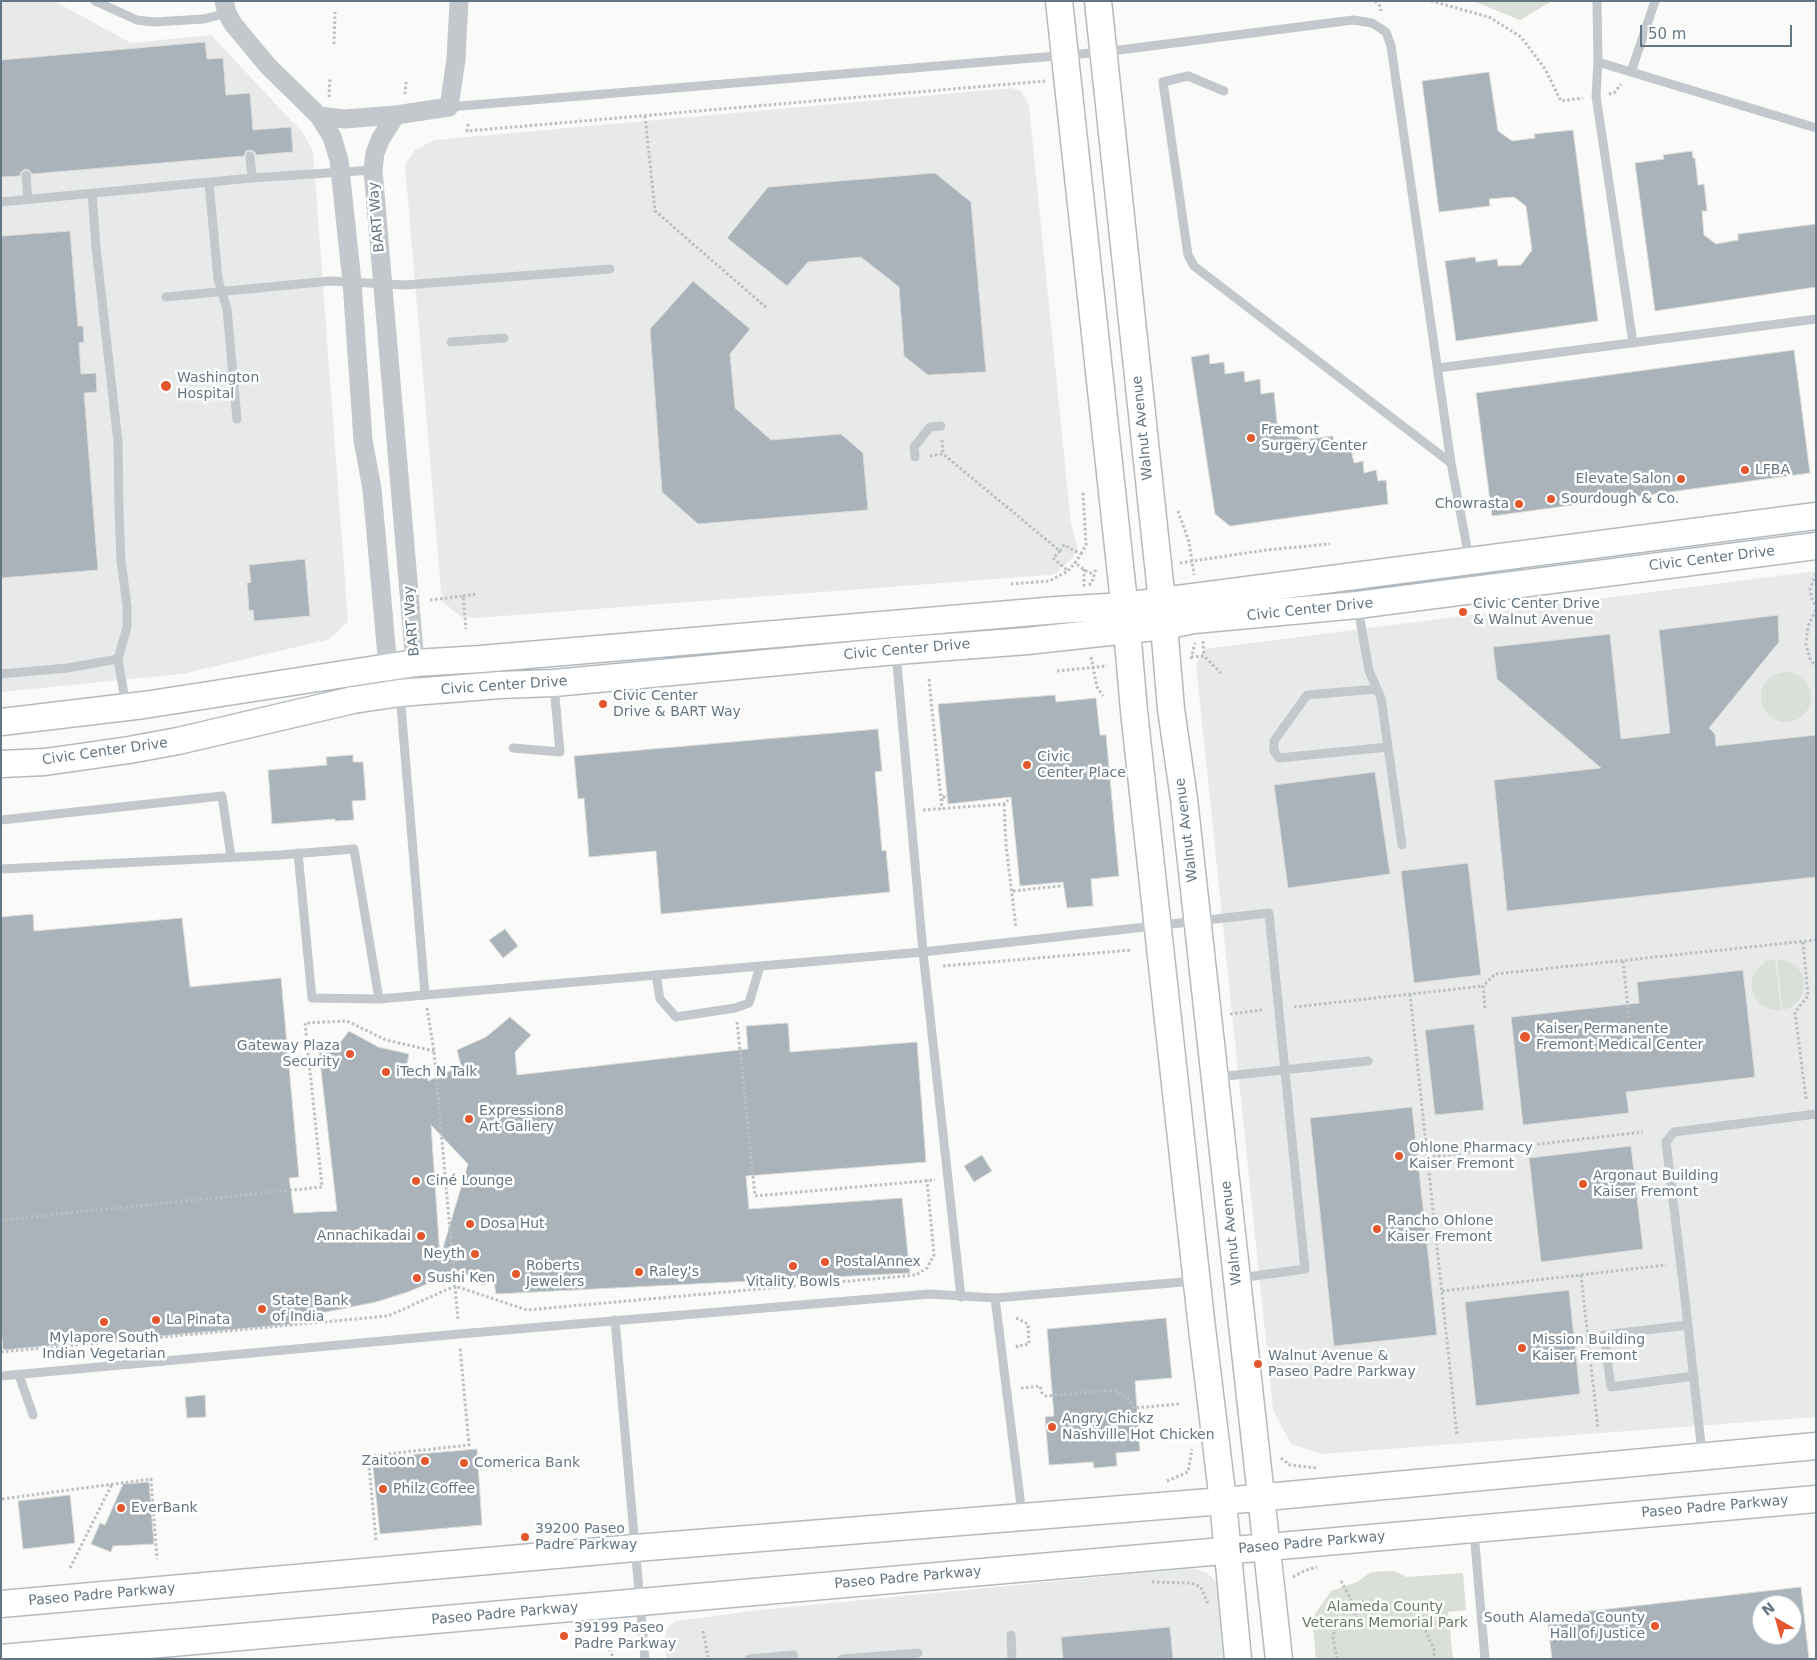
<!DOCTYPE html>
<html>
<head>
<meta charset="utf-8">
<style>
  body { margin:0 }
  #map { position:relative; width:1817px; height:1660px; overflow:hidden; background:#fafaf8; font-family:"DejaVu Sans",sans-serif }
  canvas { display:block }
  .frame { position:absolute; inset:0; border:2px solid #657683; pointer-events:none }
  .north { position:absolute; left:1752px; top:1595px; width:50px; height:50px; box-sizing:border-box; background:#fff; border:1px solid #c1c8cd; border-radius:50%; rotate:322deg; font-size:14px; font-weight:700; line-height:20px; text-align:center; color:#657683 }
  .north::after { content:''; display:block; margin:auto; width:18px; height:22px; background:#e4572e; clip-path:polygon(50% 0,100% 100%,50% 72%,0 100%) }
  .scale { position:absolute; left:1640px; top:25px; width:152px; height:22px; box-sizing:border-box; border:2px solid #657683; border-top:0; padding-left:6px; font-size:15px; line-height:18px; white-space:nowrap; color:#657683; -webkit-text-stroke:4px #fff; paint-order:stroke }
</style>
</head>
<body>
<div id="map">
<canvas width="1817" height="1660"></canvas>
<div class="frame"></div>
<div class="north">N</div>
<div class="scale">50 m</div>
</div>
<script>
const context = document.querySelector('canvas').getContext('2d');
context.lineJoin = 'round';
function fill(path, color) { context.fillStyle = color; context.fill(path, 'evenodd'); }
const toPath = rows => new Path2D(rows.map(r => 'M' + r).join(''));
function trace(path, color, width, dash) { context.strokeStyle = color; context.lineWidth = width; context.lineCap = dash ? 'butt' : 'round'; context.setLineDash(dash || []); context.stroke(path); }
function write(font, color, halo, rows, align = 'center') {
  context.font = font + ' "DejaVu Sans",sans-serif'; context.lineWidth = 5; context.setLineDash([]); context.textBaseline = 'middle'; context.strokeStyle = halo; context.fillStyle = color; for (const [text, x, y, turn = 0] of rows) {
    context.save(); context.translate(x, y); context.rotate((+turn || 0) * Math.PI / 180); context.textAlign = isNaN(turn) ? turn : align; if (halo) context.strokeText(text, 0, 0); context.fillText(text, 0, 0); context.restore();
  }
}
const built = toPath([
  [1,1,54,1,131,43,211,35,303,133,313,151,348,621,330,639,182,674,1,692],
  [1012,88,1022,92,1029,106,1071,524,1078,548,1073,557,1057,573,1049,575,476,618,461,617,442,601,405,165,415,150,434,140],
  [1816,571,1816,1417,1321,1454,1291,1444,1273,1410,1196,664,1204,649],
  [1192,1568,1207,1573,1217,1582,1223,1659,666,1659,665,1645,666,1630,675,1621,760,1610]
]);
const green = toPath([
  [1473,1,1552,1,1520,20],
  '1761 697a25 25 0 1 1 50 0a25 25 0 1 1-50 0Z',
  [1775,959,1781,1011,1767,1008,1760,1004,1755,997,1752,989,1752,981,1754,973,1766,961],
  [1777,959,1792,963,1798,968,1803,976,1804,985,1802,994,1798,1001,1791,1007,1783,1010],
  [1394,1571,1407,1577,1463,1573,1466,1610,1448,1612,1453,1659,1316,1659,1313,1628,1315,1614,1331,1591,1357,1582,1371,1572]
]);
const building = toPath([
  [205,42,207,59,223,58,226,95,250,93,253,130,291,127,293,152,256,155,255,152,250,150,246,151,244,156,32,174,29,170,25,169,21,172,20,176,1,177,1,60,205,42],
  [1489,72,1498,131,1512,141,1535,138,1534,134,1573,130,1598,321,1456,341,1445,261,1475,257,1476,262,1497,259,1498,266,1521,265,1532,250,1526,206,1514,197,1489,199,1490,206,1439,212,1422,81,1489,72],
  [1692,151,1693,158,1695,158,1698,185,1704,184,1707,211,1702,211,1704,235,1716,244,1738,240,1738,234,1816,224,1816,287,1655,311,1635,163,1664,159,1663,155,1692,151],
  [935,173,971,202,986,372,928,375,904,356,899,287,861,257,808,262,787,286,727,238,768,187,935,173],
  [70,231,78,326,83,326,84,342,79,343,81,374,96,373,97,392,84,393,98,570,1,578,1,236,70,231],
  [693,281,750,329,730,354,735,408,771,440,841,434,863,453,868,510,698,524,662,492,650,329,693,281],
  [1794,350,1810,473,1492,516,1476,393,1794,350],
  [1209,354,1210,364,1224,362,1225,374,1244,371,1245,382,1260,379,1261,394,1274,392,1277,423,1302,440,1333,436,1334,451,1351,449,1354,463,1363,461,1364,473,1376,470,1378,481,1386,480,1388,504,1230,526,1215,514,1191,357,1209,354],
  [305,559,310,616,254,621,253,610,249,611,247,583,251,582,249,565,305,559],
  [1778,615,1779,642,1709,728,1715,734,1716,746,1816,735,1816,877,1507,911,1494,780,1601,768,1497,679,1493,647,1610,634,1621,739,1670,733,1659,630,1778,615],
  [1055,695,1056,702,1096,698,1100,735,1106,735,1119,876,1091,879,1093,906,1067,908,1063,882,1020,886,1011,797,948,804,938,704,1055,695],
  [878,729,882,771,875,772,882,851,886,850,890,892,661,914,656,851,589,857,584,798,578,799,574,756,878,729],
  [353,755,353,762,363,762,366,800,352,801,354,820,335,821,335,819,272,824,268,770,327,765,326,757,353,755],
  [1375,772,1390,874,1288,888,1274,785,1375,772],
  [1468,863,1481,975,1414,983,1401,871,1468,863],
  [33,914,34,931,182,918,190,987,281,978,299,1177,289,1178,294,1213,337,1211,319,1052,333,1052,349,1031,378,1047,409,1054,406,1068,427,1069,428,1081,461,1066,457,1050,486,1037,510,1017,531,1035,515,1052,517,1075,748,1049,746,1026,788,1023,790,1052,917,1042,926,1162,746,1176,749,1209,902,1198,910,1273,496,1294,494,1283,481,1285,480,1274,466,1275,465,1268,408,1292,376,1302,306,1316,305,1323,3,1350,1,1327,1,917,33,914],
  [431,1125,468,1164,440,1258,431,1125],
  [505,929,518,946,503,958,489,940,505,929],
  [1743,970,1755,1077,1626,1092,1629,1113,1523,1125,1511,1017,1639,1003,1637,982,1743,970],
  [1474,1024,1484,1110,1435,1115,1425,1030,1474,1024],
  [1412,1107,1437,1335,1334,1346,1310,1118,1412,1107],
  [1631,1146,1643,1249,1541,1262,1529,1158,1631,1146],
  [982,1155,992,1171,974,1182,964,1166,982,1155],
  [1569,1290,1580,1394,1476,1406,1465,1302,1569,1290],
  [1166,1318,1172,1378,1135,1381,1140,1451,1116,1453,1117,1466,1094,1468,1093,1462,1049,1465,1045,1417,1054,1416,1047,1329,1166,1318],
  [205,1395,206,1417,187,1418,185,1397,205,1395],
  [477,1449,482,1525,380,1534,372,1458,477,1449],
  [149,1482,154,1544,113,1546,111,1552,91,1544,100,1523,105,1525,123,1484,149,1482],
  [70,1495,75,1543,23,1549,18,1501,70,1495],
  [1801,1587,1809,1659,1552,1659,1547,1616,1801,1587],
  [1762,1605,1792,1605,1792,1635,1762,1635,1762,1605],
  [1170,1627,1173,1659,1063,1659,1061,1637,1170,1627]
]);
const path = toPath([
  [1375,1,1380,6,1381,11],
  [1431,1,1489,17,1521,37,1545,69,1561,101,1583,98],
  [334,44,335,12],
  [405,94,406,82],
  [1609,94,1614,93,1621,84],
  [329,97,330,78],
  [645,116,655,211,768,309],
  [468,124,467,131,1045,81],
  [942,440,943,454],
  [930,456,943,454,1060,551,1064,545,1081,554,1075,563,1089,573,1094,573],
  [1178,511,1189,542,1194,575],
  [1060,551,1053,558,1068,571,1075,563],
  [1081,554,1086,545,1083,492],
  [1180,563,1266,550,1330,544],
  [1084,569,1084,587],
  [1816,574,1810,589,1812,599,1816,606],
  [1011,584,1049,581,1068,571],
  [1089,585,1092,583,1096,568],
  [463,596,476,594],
  [430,600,463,596,466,629],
  [1816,610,1808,626,1806,644,1810,659,1816,667],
  [1203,641,1204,656],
  [1091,657,1097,687,1103,696],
  [1191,657,1204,656,1222,674],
  [1191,659,1195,643],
  [1057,671,1107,666],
  [929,679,942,809],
  [941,800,945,799,944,796,947,795],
  [1004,804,1006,845,1016,928],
  [923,810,1004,804,1008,800],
  [1013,891,1059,886,1059,882],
  [1803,942,1808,996,1795,1012,1806,1099],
  [1623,961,1629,1018],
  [943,966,1132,950],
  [1410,994,1457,1435],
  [1294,1007,1483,986],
  [427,1008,434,1051,458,1320],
  [1485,1008,1483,986,1495,974,1816,940],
  [1230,1014,1262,1010],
  [737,1022,755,1196,935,1180],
  [1428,1157,1643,1132],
  [1,1220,322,1187,305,1023,347,1021,386,1040,434,1051],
  [1581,1275,1598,1429],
  [1442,1291,1666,1265],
  [1016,1318,1028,1324,1029,1344,1017,1346,1018,1349],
  [1,1352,388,1316,455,1286,527,1310,916,1275,927,1268,934,1255,927,1180],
  [1021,1388,1040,1386,1042,1393,1046,1396,1114,1390,1128,1398,1134,1408,1179,1404],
  [1281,1458,1290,1465,1317,1468],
  [1167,1481,1188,1472,1192,1449],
  [2,1499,151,1479,157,1559],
  [376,1540,368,1456,469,1445,460,1347],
  [70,1568,112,1484],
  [1293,1577,1304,1571,1317,1567],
  [1341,1581,1357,1611],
  [1152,1582,1191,1583,1201,1587,1208,1604],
  [703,1631,708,1657],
  [605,1640,614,1659],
  [1337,1659,1333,1638,1334,1630,1339,1625,1350,1620,1357,1611,1379,1610,1400,1605,1414,1606,1422,1616,1426,1632,1434,1649,1434,1659]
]);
const lane = toPath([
  [95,1,137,20,154,22,204,19,227,13],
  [1597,1,1598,62,1816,128],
  [1598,62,1596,96,1633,343],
  [1631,72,1655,1],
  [1224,91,1188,76,1163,82,1188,255,1194,266,1451,463],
  [449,107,1104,52,1353,20,1372,23,1386,32,1391,46,1451,463,1469,558],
  [250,156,252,178],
  [26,175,28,200],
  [209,183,218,279,227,309,237,419],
  [92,193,96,247,118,442,119,509,121,561,127,606,127,627,118,659,126,706],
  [1,202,252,178,373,170],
  [166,297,330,281,405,285,610,269],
  [451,342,504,338],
  [1438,368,1816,319],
  [915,457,914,447,930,427,941,426],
  [1358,608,1369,671,1381,698,1402,845],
  [896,653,923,952,961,1297],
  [1,674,67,668,118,659],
  [1377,689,1307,695,1274,741,1274,751,1279,758,1388,747],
  [400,694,425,995],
  [513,748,560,752,554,686],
  [1,820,222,796,231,857],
  [298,853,312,998,379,999],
  [1,869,280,855,354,849,379,999,923,952,1269,913,1305,1269,1240,1278],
  [656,975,660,999,676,1017,735,1008,749,1003,760,966],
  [1217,1077,1368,1061],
  [995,1298,1022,1514],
  [615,1320,645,1659],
  [1688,1325,1604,1335,1611,1387,1694,1376],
  [19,1375,33,1415],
  [1,1376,459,1334,930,1294,995,1298,1195,1281],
  [1702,1453,1685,1299,1666,1142,1674,1132,1816,1114],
  [1474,1532,1485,1659],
  [1011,1635,1012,1659],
  [749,1659,793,1655,794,1659],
  [842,1659,918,1653]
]);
const street = toPath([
  [224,1,227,13,233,24,268,66,319,116,332,137,339,160,352,282,363,440,372,489,388,667,393,678],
  [319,116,344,119,396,115],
  [400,693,415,663,373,170,375,153,381,138,396,115,449,107,456,59,459,1]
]);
const secondary = toPath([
  [1059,1,1127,630,1134,711,1201,1320,1223,1501,1238,1659],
  [1098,1,1162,602,1171,709,1184,799,1279,1659],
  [1,722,144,705,415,663,481,659,1057,610,1124,606,1816,516],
  [1,764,45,762,129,750,178,741,353,700,400,693,500,685,554,683,896,651,1027,641,1164,626,1194,620,1357,605,1816,546],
  [1,1604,635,1548,1223,1501,1816,1446],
  [1,1658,1816,1499]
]);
const markers = [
  [166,386,6,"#e4572e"],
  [1251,438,5,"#e4572e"],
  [1745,470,5,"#e4572e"],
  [1681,479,5,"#e4572e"],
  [1551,499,5,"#e4572e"],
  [1519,504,5,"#e4572e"],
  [1463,612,5,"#e4572e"],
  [603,704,5,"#e4572e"],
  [1027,765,5,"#e4572e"],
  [1525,1037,6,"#e4572e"],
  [350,1054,5,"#e4572e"],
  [386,1072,5,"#e4572e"],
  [469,1119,5,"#e4572e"],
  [1399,1156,5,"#e4572e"],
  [416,1181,5,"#e4572e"],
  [1583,1184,5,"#e4572e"],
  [470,1224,5,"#e4572e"],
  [1377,1229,5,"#e4572e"],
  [421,1236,5,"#e4572e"],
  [475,1254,5,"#e4572e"],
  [825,1262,5,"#e4572e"],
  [793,1266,5,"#e4572e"],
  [639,1272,5,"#e4572e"],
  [516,1274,5,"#e4572e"],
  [417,1278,5,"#e4572e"],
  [262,1309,5,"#e4572e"],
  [156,1320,5,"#e4572e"],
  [104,1322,5,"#e4572e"],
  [1522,1348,5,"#e4572e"],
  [1258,1364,5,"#e4572e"],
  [1052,1427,5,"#e4572e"],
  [425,1461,5,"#e4572e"],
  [464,1463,5,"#e4572e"],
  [383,1489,5,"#e4572e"],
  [121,1508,5,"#e4572e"],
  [525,1537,5,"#e4572e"],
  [1655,1626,5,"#e4572e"],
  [564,1636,5,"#e4572e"]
];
const streetNames = [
  ["BART Way",377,217,-95],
  ["Walnut Avenue",1143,428,-96],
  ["Civic Center Drive",1712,559,-7],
  ["Civic Center Drive",1310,610,-6],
  ["BART Way",412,621,-95],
  ["Civic Center Drive",907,650,-5],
  ["Civic Center Drive",504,686,-4],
  ["Civic Center Drive",105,752,-8],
  ["Walnut Avenue",1187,830,-97],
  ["Walnut Avenue",1232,1233,-96],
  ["Paseo Padre Parkway",1715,1507,-5],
  ["Paseo Padre Parkway",1312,1543,-5],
  ["Paseo Padre Parkway",908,1578,-5],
  ["Paseo Padre Parkway",102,1595,-5],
  ["Paseo Padre Parkway",505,1614,-5]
];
const poiNames = [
  ["Washington",177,378],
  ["Hospital",177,394],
  ["Fremont",1261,430],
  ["Surgery Center",1261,446],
  ["LFBA",1755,470],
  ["Elevate Salon",1671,479,"right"],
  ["Sourdough & Co.",1561,499],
  ["Chowrasta",1509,504,"right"],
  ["Civic Center Drive",1473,604],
  ["& Walnut Avenue",1473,620],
  ["Civic Center",613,696],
  ["Drive & BART Way",613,712],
  ["Civic",1037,757],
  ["Center Place",1037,773],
  ["Kaiser Permanente",1536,1029],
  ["Fremont Medical Center",1536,1045],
  ["Gateway Plaza",340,1046,"right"],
  ["Security",340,1062,"right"],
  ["iTech N Talk",396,1072],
  ["Expression8",479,1111],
  ["Art Gallery",479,1127],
  ["Ohlone Pharmacy",1409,1148],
  ["Kaiser Fremont",1409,1164],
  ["Argonaut Building",1593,1176],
  ["Kaiser Fremont",1593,1192],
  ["Ciné Lounge",426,1181],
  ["Rancho Ohlone",1387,1221],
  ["Kaiser Fremont",1387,1237],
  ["Dosa Hut",480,1224],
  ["Annachikadai",411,1236,"right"],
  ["Neyth",465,1254,"right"],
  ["PostalAnnex",835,1262],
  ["Roberts",526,1266],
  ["Jewelers",526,1282],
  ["Raley's",649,1272],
  ["Sushi Ken",427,1278],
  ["Vitality Bowls",793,1282,"center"],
  ["State Bank",272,1301],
  ["of India",272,1317],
  ["La Pinata",166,1320],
  ["Mylapore South",104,1338,"center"],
  ["Indian Vegetarian",104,1354,"center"],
  ["Mission Building",1532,1340],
  ["Kaiser Fremont",1532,1356],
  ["Walnut Avenue &",1268,1356],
  ["Paseo Padre Parkway",1268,1372],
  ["Angry Chickz",1062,1419],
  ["Nashville Hot Chicken",1062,1435],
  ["Zaitoon",415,1461,"right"],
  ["Comerica Bank",474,1463],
  ["Philz Coffee",393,1489],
  ["EverBank",131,1508],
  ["39200 Paseo",535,1529],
  ["Padre Parkway",535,1545],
  ["South Alameda County",1645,1618,"right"],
  ["Hall of Justice",1645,1634,"right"],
  ["39199 Paseo",574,1628],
  ["Padre Parkway",574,1644]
];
const parkNames = [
  ["Alameda County",1385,1607],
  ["Veterans Memorial Park",1385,1623]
];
fill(built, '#e8e9e9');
fill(green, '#dadfd7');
fill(building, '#aab3b9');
trace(building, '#dcdcda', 1);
trace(secondary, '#b3babf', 29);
trace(path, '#bbbfc2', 3, [2.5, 2.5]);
trace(lane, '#c3c8cc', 9);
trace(street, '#c3c8cc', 19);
trace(secondary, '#fff', 26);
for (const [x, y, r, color] of markers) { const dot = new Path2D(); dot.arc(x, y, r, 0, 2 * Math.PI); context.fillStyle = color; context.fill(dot); trace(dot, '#fff', 2); }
write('14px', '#657683', '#fff', streetNames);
write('14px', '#657683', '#fff', poiNames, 'left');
write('14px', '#687a64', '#fff', parkNames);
</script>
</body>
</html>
